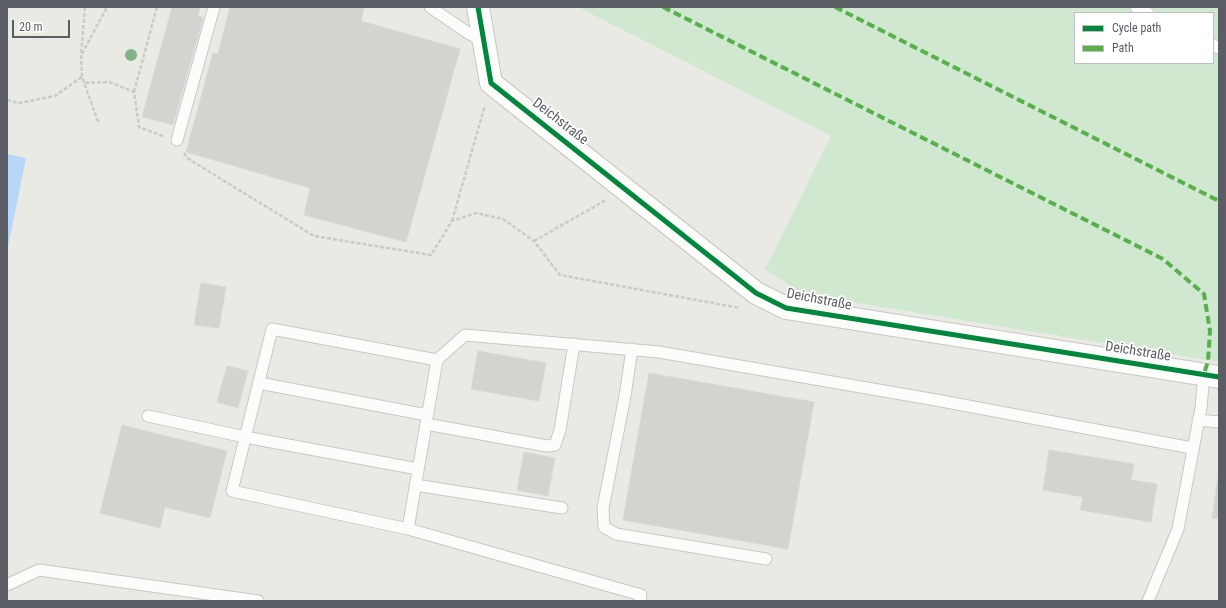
<!DOCTYPE html>
<html>
<head>
<meta charset="utf-8">
<style>
  body { margin:0 }
  #map { position:relative; width:1226px; height:608px; overflow:hidden; background:#eaeae4; font-family:"Roboto Condensed",sans-serif }
  canvas { display:block }
  .frame { position:absolute; inset:0; border:8px solid #5a5d63; pointer-events:none }
  .legend { position:absolute; left:1074px; top:12px; width:140px; height:52px; box-sizing:border-box; background:#fff; border:1px solid #bdbec1; margin:0; padding:5px 7px; list-style:none; font-size:12px; color:#5a5d63 }
  .legend li { display:flex; align-items:center; gap:8px; height:20px }
  .legend b { width:20px; border:1px solid #bdbec1 }
  .scale { position:absolute; left:12px; top:20px; width:58px; height:18px; box-sizing:border-box; border:2px solid #5a5d63; border-top:0; padding-left:5px; font-size:12px; line-height:14px; white-space:nowrap; color:#5a5d63; -webkit-text-stroke:3px #fff; paint-order:stroke }
</style>
</head>
<body>
<div id="map">
<canvas width="1226" height="608"></canvas>
<div class="frame"></div>
<ul class="legend">
<li><b style="height:5px;background:#00873e"></b>Cycle path</li>
<li><b style="height:5px;background:#58b04a"></b>Path</li>
</ul>
<div class="scale">20 m</div>
</div>
<script>
const context = document.querySelector('canvas').getContext('2d');
context.lineJoin = 'round';
function fill(path, color) { context.fillStyle = color; context.fill(path, 'evenodd'); }
const toPath = rows => new Path2D(rows.map(r => 'M' + r).join(''));
function trace(path, color, width, dash) { context.strokeStyle = color; context.lineWidth = width; context.lineCap = dash ? 'butt' : 'round'; context.setLineDash(dash || []); context.stroke(path); }
function write(font, color, halo, rows, align = 'center') {
  context.font = font + ' "Roboto Condensed",sans-serif'; context.lineWidth = 3.5; context.setLineDash([]); context.textBaseline = 'middle'; context.strokeStyle = halo; context.fillStyle = color; for (const [text, x, y, turn = 0] of rows) {
    context.save(); context.translate(x, y); context.rotate((+turn || 0) * Math.PI / 180); context.textAlign = isNaN(turn) ? turn : align; if (halo) context.strokeText(text, 0, 0); context.fillText(text, 0, 0); context.restore();
  }
}
const green = toPath([
  [578,7,1127,7,1139,13,1075,13,1075,63,1213,63,1213,50,1219,53,1219,362,802,294,765,269,831,136],
  [1147,7,1219,7,1219,43,1213,40,1213,13,1159,13]
]);
const water = toPath([
  [7,154,26,158,7,252]
]);
const building = toPath([
  [172,7,200,7,198,15,203,18,173,125,142,117,172,7],
  [230,7,364,7,361,21,460,49,406,242,304,215,310,188,186,152,213,53,218,54,230,7],
  [201,283,226,287,219,328,194,325,201,283],
  [478,351,546,363,539,401,471,389,478,351],
  [227,366,248,371,238,408,217,402,227,366],
  [649,373,814,402,788,549,623,520,649,373],
  [122,425,227,451,210,518,165,507,160,528,100,513,122,425],
  [1049,450,1134,464,1131,480,1157,484,1151,522,1080,510,1083,497,1043,490,1049,450],
  [524,452,555,458,548,496,517,490,524,452],
  [1219,469,1219,519,1212,518,1219,469]
]);
const path = toPath([
  [85,7,81,56,82,77,99,124],
  [82,54,107,7],
  [85,83,109,82,134,92,139,127,163,136],
  [134,92,157,7],
  [7,100,19,103,55,96,82,77],
  [184,153,187,158,314,236,431,255,452,221,476,213,503,219,534,241,560,275,740,308],
  [452,221,485,105],
  [534,241,606,200]
]);
const lane = toPath([
  [430,7,465,31,484,42],
  [1136,7,1148,13],
  [1213,45,1219,48],
  [177,140,214,7],
  [632,349,625,396,603,508,604,527,616,534,766,559],
  [437,360,272,329,232,491,408,529,641,595,640,601],
  [259,383,427,415],
  [148,416,245,437,418,469],
  [1198,420,1219,422],
  [426,424,547,446,555,445,560,430,574,344],
  [415,485,562,508],
  [408,529,437,360,465,335,659,352,936,400,1192,448],
  [7,585,39,570,258,601],
  [1148,601,1178,529,1201,408,1204,374]
]);
const street = toPath([
  [478,7,491,83,756,293,786,308,1219,377]
]);
const quiet = toPath([
  [663,7,1163,259,1204,294,1210,331,1208,361,1204,374],
  [835,7,1219,201]
]);
const cycleway = toPath([
  [478,7,491,83,756,293,786,308,1219,377]
]);
const trees = [
  [131,55]
];
const streetNames = [
  ["Deichstraße",560,122,38],
  ["Deichstraße",819,300,11],
  ["Deichstraße",1138,352,9]
];
fill(green, '#d1e8d0');
fill(water, '#b6d7f7');
fill(building, '#d4d3cf');
trace(building, '#dad8d3', 1);
trace(lane, '#c7c8c6', 13);
trace(street, '#c7c8c6', 24);
trace(path, '#c7ccca', 2.5, [4, 2]);
trace(lane, '#fcfcfb', 11);
trace(street, '#fcfcfb', 22);
trace(quiet, '#58b04a', 4, [8, 4]);
trace(cycleway, '#00873e', 5);
context.fillStyle = '#84b286';
for (const [x, y] of trees) { context.beginPath(); context.arc(x, y, 6, 0, 2 * Math.PI); context.fill(); }
write('14px', '#5a5d63', '#fff', streetNames);
</script>
</body>
</html>
